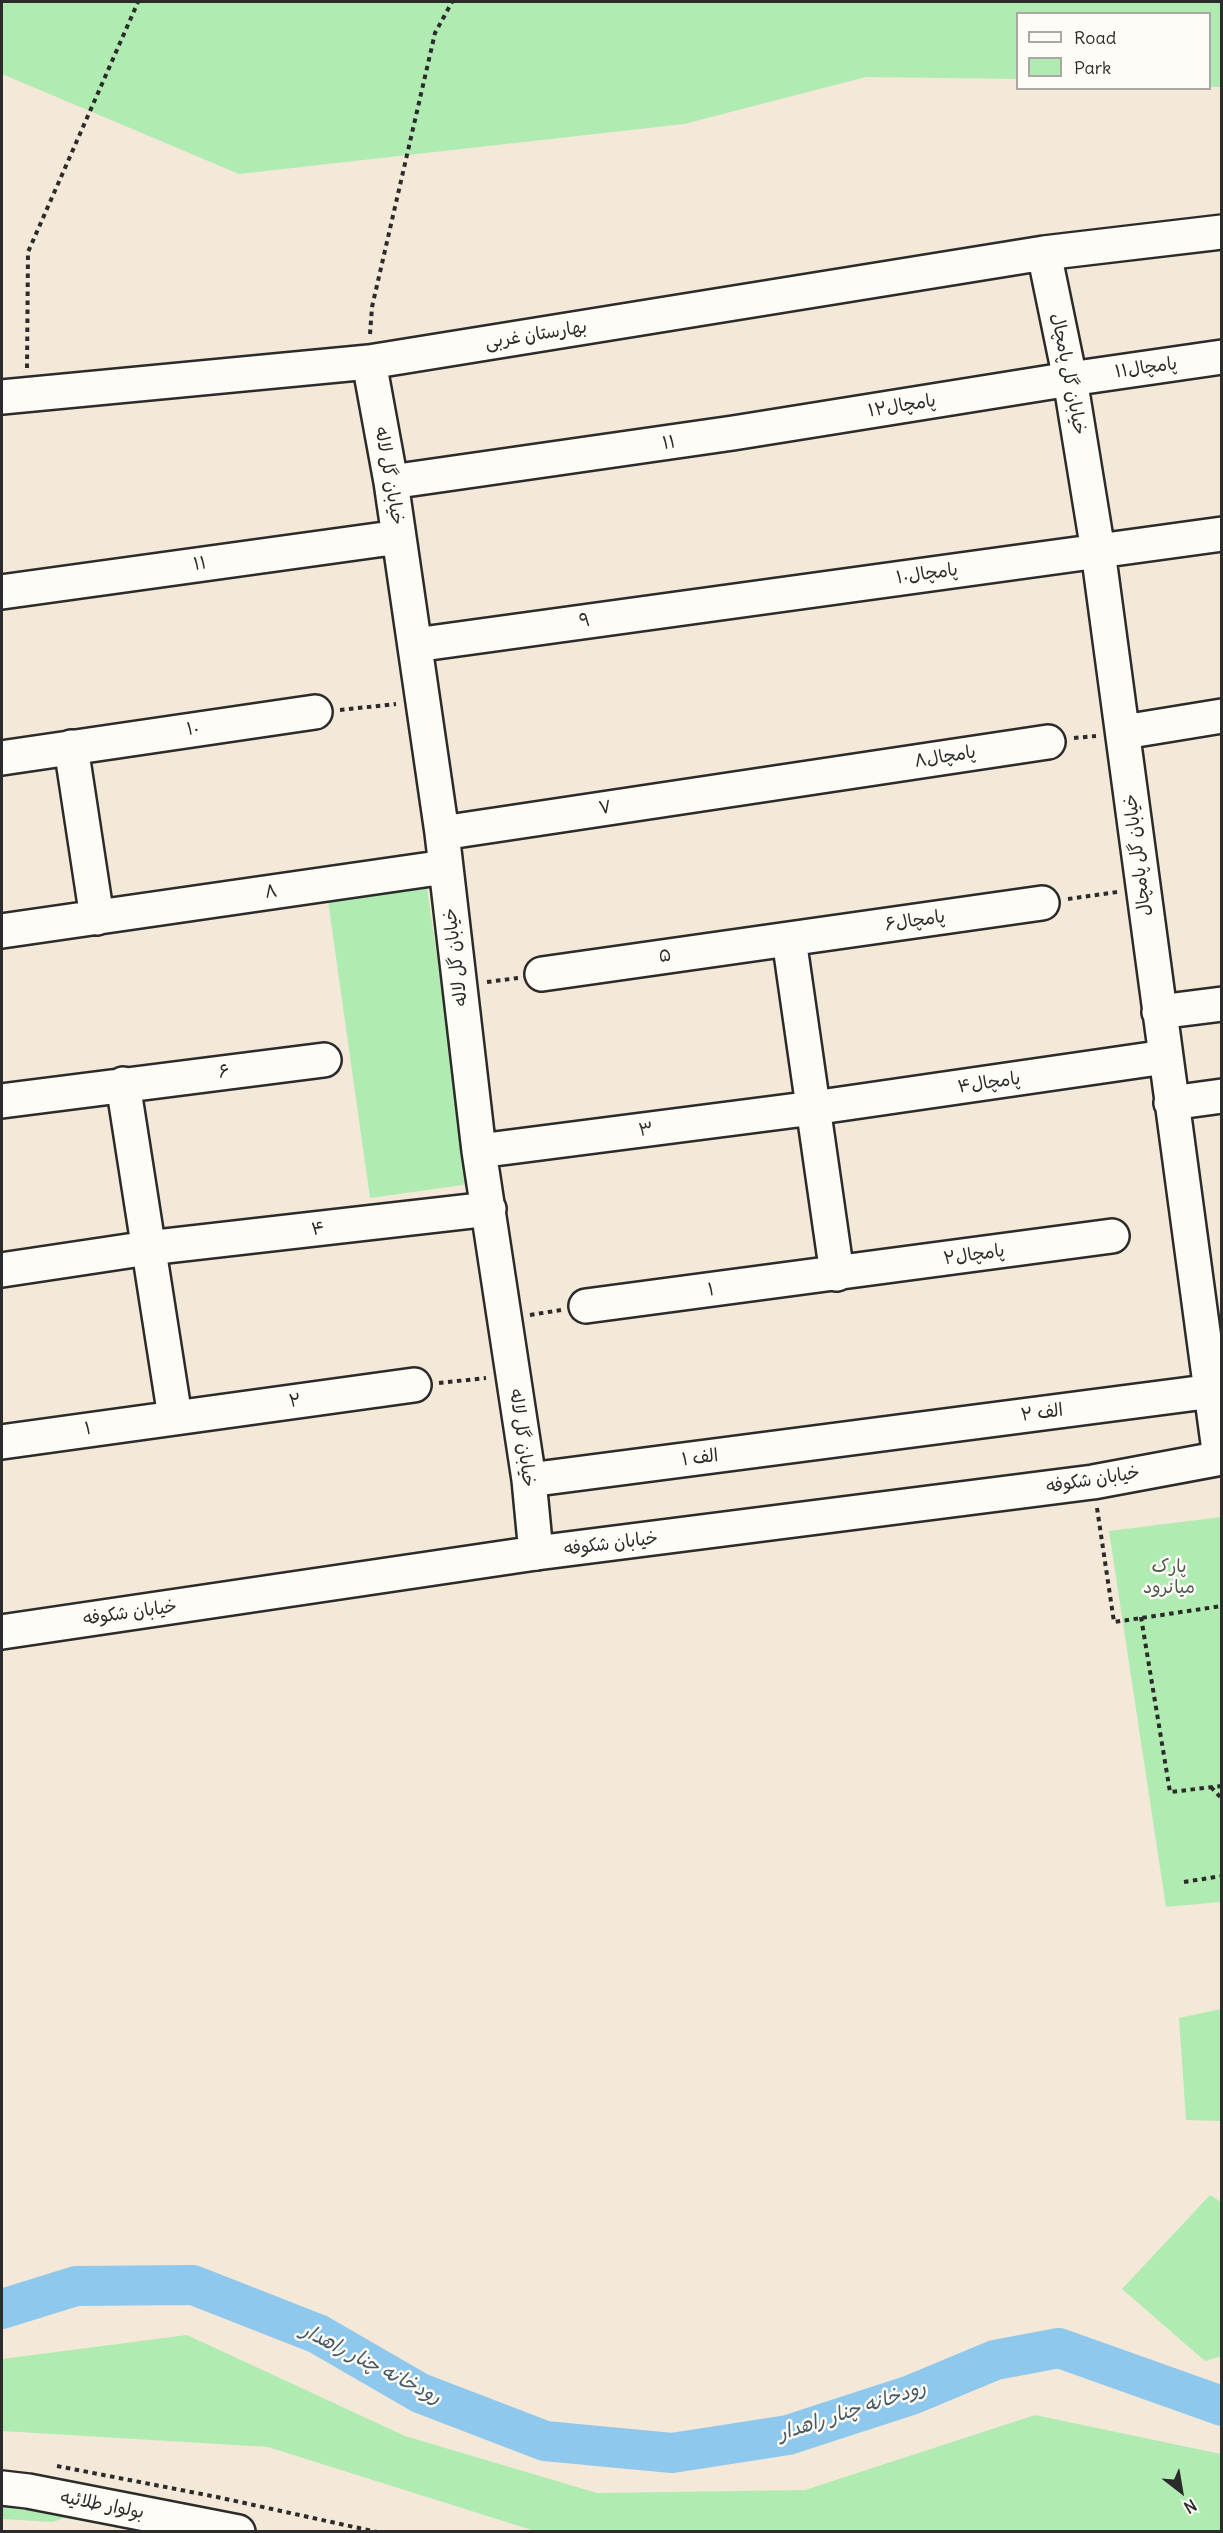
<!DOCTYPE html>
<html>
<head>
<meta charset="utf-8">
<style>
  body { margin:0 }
  #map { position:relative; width:1223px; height:2533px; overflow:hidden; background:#f4e8d8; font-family:Delius,sans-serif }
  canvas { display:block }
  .frame { position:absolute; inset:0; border:3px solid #2b2b2b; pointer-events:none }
  .legend { position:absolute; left:1016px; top:12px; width:195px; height:78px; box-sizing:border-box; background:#fdfcf7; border:2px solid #a9a8a5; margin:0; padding:8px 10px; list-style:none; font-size:18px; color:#2b2b2b }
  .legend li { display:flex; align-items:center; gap:12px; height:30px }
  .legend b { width:30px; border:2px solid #a9a8a5 }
  .north { position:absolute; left:1151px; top:2461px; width:60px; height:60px; -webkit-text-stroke:4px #fdfcf7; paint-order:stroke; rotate:149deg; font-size:16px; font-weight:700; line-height:24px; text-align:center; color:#2b2b2b }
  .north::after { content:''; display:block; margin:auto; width:21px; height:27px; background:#2b2b2b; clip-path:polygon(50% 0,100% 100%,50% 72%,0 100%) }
</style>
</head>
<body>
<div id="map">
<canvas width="1223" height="2533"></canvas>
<div class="frame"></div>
<ul class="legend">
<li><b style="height:8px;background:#fdfcf7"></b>Road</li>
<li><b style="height:16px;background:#b0ecb2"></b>Park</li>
</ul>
<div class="north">N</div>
</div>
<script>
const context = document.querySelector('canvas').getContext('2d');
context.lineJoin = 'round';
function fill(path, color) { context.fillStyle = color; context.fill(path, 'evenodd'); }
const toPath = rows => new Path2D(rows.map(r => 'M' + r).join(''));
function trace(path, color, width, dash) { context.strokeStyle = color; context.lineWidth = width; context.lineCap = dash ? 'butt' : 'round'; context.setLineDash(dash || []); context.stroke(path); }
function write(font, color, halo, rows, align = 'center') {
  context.font = font + ' Delius,"Playpen Sans Arabic",sans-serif'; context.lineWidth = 5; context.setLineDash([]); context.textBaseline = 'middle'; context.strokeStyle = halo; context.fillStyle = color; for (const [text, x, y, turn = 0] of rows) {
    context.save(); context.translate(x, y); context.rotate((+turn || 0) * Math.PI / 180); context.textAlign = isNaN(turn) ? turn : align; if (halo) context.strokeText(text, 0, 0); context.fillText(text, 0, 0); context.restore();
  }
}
const green = toPath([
  [2,2,1221,2,1221,87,1210,87,1210,14,1018,14,1017,79,866,77,684,124,239,174,2,74],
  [427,888,470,1184,370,1198,328,901],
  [1221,1517,1221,1902,1166,1907,1109,1531],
  [1221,2009,1221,2121,1186,2120,1179,2018],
  [1210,2195,1221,2202,1222,2356,1205,2361,1122,2289],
  [187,2335,405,2436,597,2493,805,2490,1035,2415,1221,2454,1221,2531,535,2531,268,2447,2,2431,2,2359],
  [2,2501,166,2531,138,2531,64,2518,53,2522,2,2519]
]);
const river = toPath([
  [2,2309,76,2286,193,2285,318,2334,420,2393,545,2441,672,2453,788,2435,911,2395,995,2360,1059,2348,1222,2406]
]);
const path = toPath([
  [370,334,372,307,435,33,452,2],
  [27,368,28,252,138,2],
  [340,710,396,704],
  [1074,738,1096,736],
  [1068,899,1117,892],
  [487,982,518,978],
  [530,1315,561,1310],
  [439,1383,486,1378],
  [1097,1508,1114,1622,1222,1606],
  [1141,1617,1170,1792,1222,1786],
  [1211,1787,1222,1799],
  [1184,1882,1222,1876],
  [57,2466,217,2497,377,2532]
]);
const minor = toPath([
  [1044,253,1070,379,1098,551,1220,1458],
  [369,362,391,482,442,833,479,1151,529,1480,536,1553],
  [2,397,369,362,1044,253,1222,232],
  [391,482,733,433,1070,379,1222,357],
  [2,592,399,537],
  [415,645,1222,534],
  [1124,732,1222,716],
  [71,747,97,918],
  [2,758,315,712],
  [442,833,1048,742],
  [2,931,445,867],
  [789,939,837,1274],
  [542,974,1042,903],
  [1159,1012,1222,1004],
  [123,1084,175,1417],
  [2,1101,324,1060],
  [1171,1103,1222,1096],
  [479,1151,813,1108,1165,1057],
  [2,1270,148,1248,489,1209],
  [586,1306,1112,1236],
  [2,1442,414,1385],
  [529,1480,1213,1391]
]);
const major = toPath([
  [2,1632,536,1553,1093,1482,1222,1458],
  [2,2488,28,2491,238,2532]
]);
const streetNames = [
  ["بهارستان غربی",536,335,-9],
  ["پامچال۱۱",1146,368,-8],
  ["خیابان گل پامچال",1068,374,79],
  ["پامچال۱۲",902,406,-9],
  ["۱۱",669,443,-8],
  ["خیابان گل لاله",389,476,80],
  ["۱۱",200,564,-8],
  ["پامچال۱۰",927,574,-8],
  ["۹",585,621,-8],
  ["۱۰",193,729,-8],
  ["پامچال۸",945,757,-9],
  ["۷",605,808,-9],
  ["خیابان گل پامچال",1138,855,-97],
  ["۸",271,892,-8],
  ["پامچال۶",915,921,-8],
  ["۵",665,956,-8],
  ["خیابان گل لاله",456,957,-97],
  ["۶",224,1072,-7],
  ["پامچال۴",989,1083,-8],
  ["۳",646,1130,-7],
  ["۴",318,1229,-7],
  ["پامچال۲",974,1255,-8],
  ["۱",711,1290,-7],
  ["۲",295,1401,-8],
  ["۲ الف",1042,1413,-7],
  ["۱",88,1429,-8],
  ["خیابان گل لاله",522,1438,82],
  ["۱ الف",700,1458,-7],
  ["خیابان شکوفه",1093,1480,-9],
  ["خیابان شکوفه",611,1544,-7],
  ["خیابان شکوفه",130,1613,-8],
  ["بولوار طلائیه",102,2505,11]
];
const parkNames = [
  ["پارک",1169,1567],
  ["میانرود",1169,1588]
];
const waterNames = [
  ["رودخانه چنار راهدار",371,2364,27],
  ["رودخانه چنار راهدار",852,2411,-18]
];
fill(green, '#b0ecb2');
trace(river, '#8ec8ed', 40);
trace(minor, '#2b2b2b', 38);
trace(major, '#2b2b2b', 38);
trace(path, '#2b2b2b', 4, [4.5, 4.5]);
trace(minor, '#fdfcf7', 33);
trace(major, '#fdfcf7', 33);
write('18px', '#2b2b2b', '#fdfcf7', streetNames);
write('18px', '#4c5b4d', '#fdfcf7', parkNames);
write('italic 20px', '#495a65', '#fdfcf7', waterNames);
</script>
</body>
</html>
